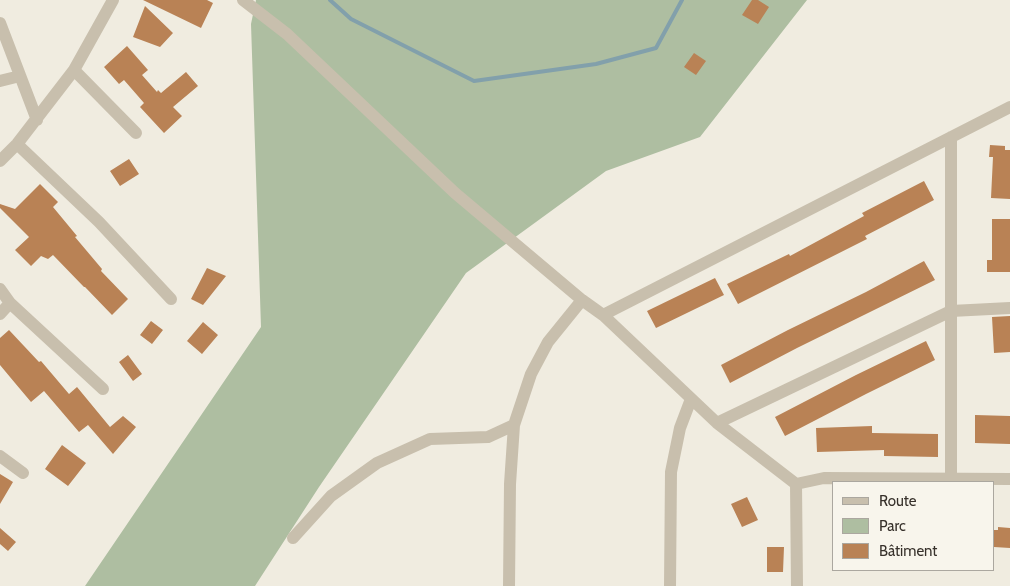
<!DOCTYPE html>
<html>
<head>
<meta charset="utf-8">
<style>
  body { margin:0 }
  #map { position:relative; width:1010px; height:586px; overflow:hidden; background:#f0ece0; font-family:Cabin,sans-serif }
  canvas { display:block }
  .legend { position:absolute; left:832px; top:481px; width:162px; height:90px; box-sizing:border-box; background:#f8f5ec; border:1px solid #aba79f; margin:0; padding:6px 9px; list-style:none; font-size:15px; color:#37312b }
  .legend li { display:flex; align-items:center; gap:10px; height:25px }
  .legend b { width:25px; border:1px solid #aba79f }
</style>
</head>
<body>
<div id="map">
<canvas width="1010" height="586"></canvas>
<ul class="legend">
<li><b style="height:6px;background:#c8bfad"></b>Route</li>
<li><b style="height:14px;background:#aebea1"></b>Parc</li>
<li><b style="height:14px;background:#b98255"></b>Bâtiment</li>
</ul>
</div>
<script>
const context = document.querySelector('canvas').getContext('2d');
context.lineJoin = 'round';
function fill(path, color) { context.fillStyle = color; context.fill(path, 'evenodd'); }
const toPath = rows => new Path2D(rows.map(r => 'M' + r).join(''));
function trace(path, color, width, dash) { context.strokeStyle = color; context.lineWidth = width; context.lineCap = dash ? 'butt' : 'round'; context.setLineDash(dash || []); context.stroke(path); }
const green = toPath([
  [256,0,807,0,700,137,606,171,466,273,319,487,255,586,85,586,261,327,251,24]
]);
const stream = toPath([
  [330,0,351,19,474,81,596,64,656,48,682,0]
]);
const building = toPath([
  [143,0,207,0,213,3,201,28],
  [752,0,758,0,769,7,758,24,742,15],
  [145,6,173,33,160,47,133,37],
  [127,46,148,70,142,75,157,92,158,90,161,93,186,72,198,86,173,107,182,116,164,133,140,107,144,103,124,80,119,84,104,67],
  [694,53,706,61,696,75,684,67],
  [990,145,1005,146,1005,150,1010,150,1010,199,991,198,993,157,989,157],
  [129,159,139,174,120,186,110,171],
  [924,181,934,200,865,236,867,239,738,304,727,284,789,254,790,256,864,216,862,213],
  [40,184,58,202,53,207,77,236,75,237,102,269,101,271,128,299,112,315,85,287,84,287,53,255,48,259,41,256,31,266,15,250,29,237,0,208,0,204,15,209],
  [992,219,1010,219,1010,272,987,272,987,260,992,260],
  [924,261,935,280,797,348,730,383,721,365,788,330,866,292],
  [207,268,226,276,203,305,191,299],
  [715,278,724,295,656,328,647,311],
  [1010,316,1010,352,994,353,992,317],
  [151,321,163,330,152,344,140,335],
  [203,322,218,335,202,354,187,341],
  [9,330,39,362,41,361,69,394,77,387,110,427,123,416,136,427,113,454,88,425,79,432,44,391,31,402,15,383,0,365,0,338],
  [926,341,935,360,866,394,785,436,775,417,856,375],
  [128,355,142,374,133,381,119,362],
  [975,415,1010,416,1010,444,975,443],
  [872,426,872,433,938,434,938,457,884,456,884,450,817,452,816,428],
  [62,445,86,463,68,486,45,469],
  [0,474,13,482,0,504],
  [747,497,758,520,742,527,731,504],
  [998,527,1010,528,1010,548,994,547,994,530,998,530],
  [0,528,16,542,8,551,0,544],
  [767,547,784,547,783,572,767,572]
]);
const street = toPath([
  [243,0,287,34,455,193,582,300,603,315,717,423,796,484,824,478,1010,479],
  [0,23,37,120],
  [74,70,136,133],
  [0,81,20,76],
  [951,137,951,478],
  [17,144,99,222,171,299],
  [0,161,17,144,74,70,113,0],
  [0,289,10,303,103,389],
  [0,314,10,303],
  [603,315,1010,107],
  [717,423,951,311,1010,308],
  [0,456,23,473],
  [796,484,797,586],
  [293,538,331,496,377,463,430,439,488,437,514,425],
  [509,586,510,484,514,425,531,374,548,342,582,300],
  [670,586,671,472,680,428,691,399]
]);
fill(green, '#aebea1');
trace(stream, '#82a0ab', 4);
fill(building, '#b98255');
trace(street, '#c8bfad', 12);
</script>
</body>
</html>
